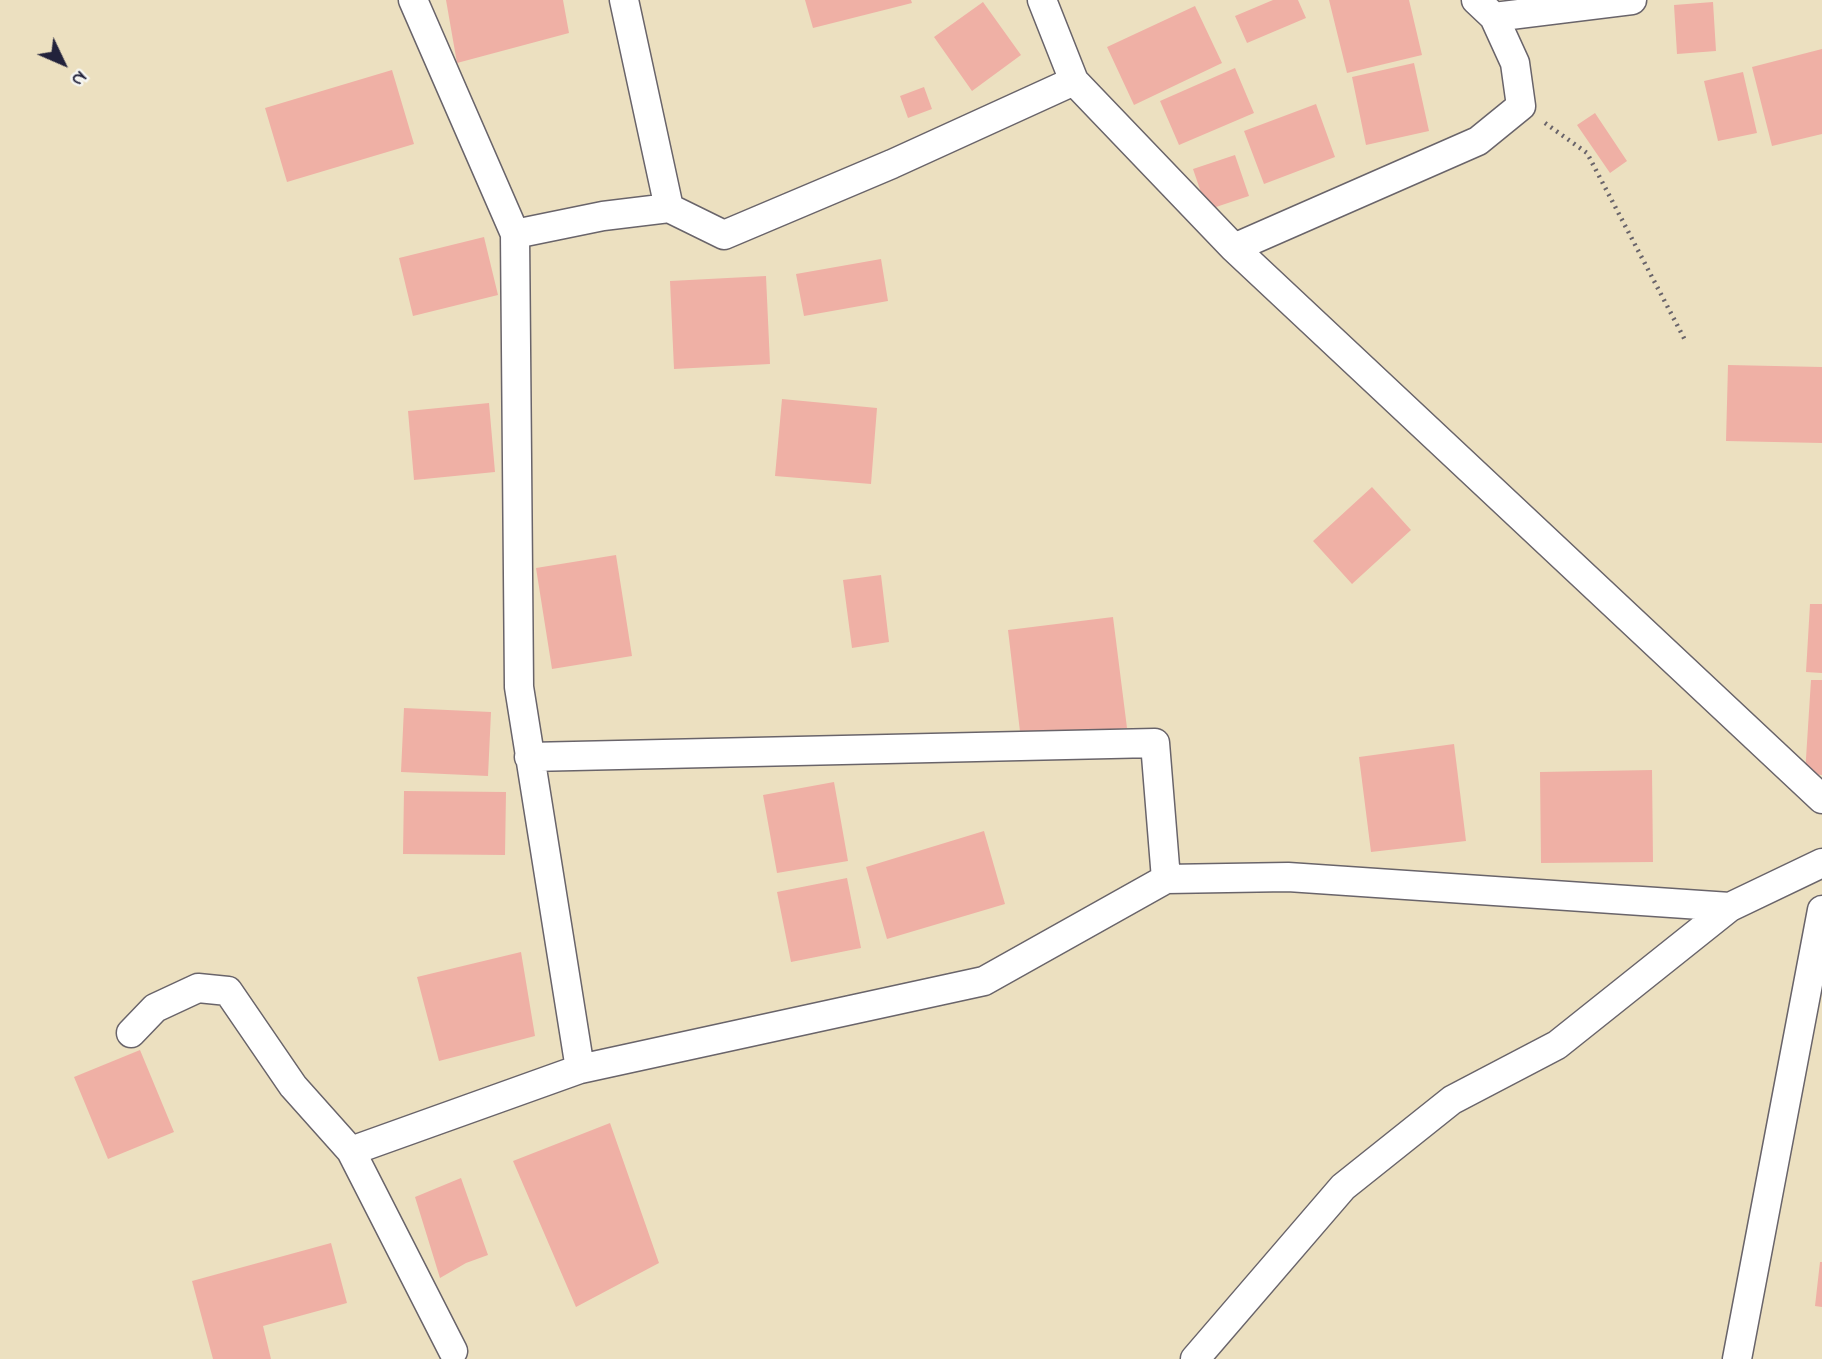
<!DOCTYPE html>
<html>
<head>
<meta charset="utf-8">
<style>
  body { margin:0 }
  #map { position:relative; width:1822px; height:1359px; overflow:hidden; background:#ece0c0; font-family:"Indie Flower",sans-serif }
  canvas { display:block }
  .north { position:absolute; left:28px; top:28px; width:70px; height:70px; -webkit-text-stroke:5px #f6f6f2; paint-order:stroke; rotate:134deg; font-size:19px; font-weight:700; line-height:28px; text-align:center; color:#22223b }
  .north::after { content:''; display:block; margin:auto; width:24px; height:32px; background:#22223b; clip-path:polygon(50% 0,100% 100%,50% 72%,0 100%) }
</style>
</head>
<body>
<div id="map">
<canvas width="1822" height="1359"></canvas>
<div class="north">N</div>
</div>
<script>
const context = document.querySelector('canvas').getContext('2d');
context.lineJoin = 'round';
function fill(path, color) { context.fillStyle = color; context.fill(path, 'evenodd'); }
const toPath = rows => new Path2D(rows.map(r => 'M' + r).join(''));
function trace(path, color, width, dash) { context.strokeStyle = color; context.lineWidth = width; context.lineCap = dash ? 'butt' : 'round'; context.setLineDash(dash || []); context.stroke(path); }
const building = toPath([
  [446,0,563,0,569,33,457,63],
  [805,0,911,0,912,3,813,28],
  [1273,0,1298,0,1306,18,1247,43,1235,16],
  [1329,0,1409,0,1422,55,1347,73],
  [983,2,1021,55,972,91,934,37],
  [1713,2,1716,51,1677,54,1674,5],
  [1195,6,1222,63,1134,105,1107,47],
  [1822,49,1822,134,1772,146,1752,67],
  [1414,63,1429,131,1366,145,1352,77],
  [1235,68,1254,113,1179,145,1160,101],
  [392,70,414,144,287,182,265,108],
  [1743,72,1757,133,1718,141,1704,81],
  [924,87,932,109,908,118,900,96],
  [1316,104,1335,157,1264,184,1244,131],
  [1595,113,1627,161,1610,173,1577,125],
  [1235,155,1249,196,1207,210,1193,169],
  [484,237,498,295,413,316,399,258],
  [881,259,888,301,804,316,796,274],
  [766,276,770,364,674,369,670,281],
  [1728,365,1822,367,1822,443,1726,441],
  [782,399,877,408,871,484,775,476],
  [489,403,495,472,414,480,408,411],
  [1372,487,1411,530,1352,584,1313,541],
  [616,555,632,656,552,669,536,568],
  [881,575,889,642,852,648,843,580],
  [1810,604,1822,604,1822,673,1806,672],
  [1113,617,1127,728,1021,740,1008,630],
  [1811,680,1822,680,1822,775,1805,774],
  [404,708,491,712,488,776,401,772],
  [1454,744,1466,841,1371,852,1359,757],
  [1652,770,1653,862,1541,863,1540,772],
  [834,782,848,861,777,873,763,795],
  [404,791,506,792,505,855,403,854],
  [984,831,1005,904,887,939,866,867],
  [847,878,861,948,791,962,777,892],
  [521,952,535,1036,439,1061,417,977],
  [140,1050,174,1132,108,1159,74,1077],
  [610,1123,659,1263,576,1307,513,1161],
  [461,1178,488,1255,466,1263,440,1278,415,1197],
  [331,1243,347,1303,263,1326,271,1359,213,1359,192,1281],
  [1820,1262,1822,1262,1822,1307,1815,1306]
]);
const path = toPath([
  [1545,123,1587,153,1685,340]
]);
const street = toPath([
  [413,0,515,234,519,687,580,1069],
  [624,0,669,208],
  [1042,0,1074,81,1234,248,1822,799],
  [1494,17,1632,0],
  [515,234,603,216,669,208,724,235,892,164,1074,81],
  [1234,248,1478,141,1521,106,1515,63,1494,17,1476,0],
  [529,757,1155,743,1166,879],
  [131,1033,155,1008,198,988,228,991,293,1086,351,1151,580,1069,984,981,1166,879,1288,877,1730,907,1822,863],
  [351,1151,453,1351],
  [1195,1359,1343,1187,1452,1100,1557,1045,1730,907],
  [1737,1359,1822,910]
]);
fill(building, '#efb0a5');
trace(street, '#69646a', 31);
trace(path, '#69646a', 4.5, [2, 5]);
trace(street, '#fff', 28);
</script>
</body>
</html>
